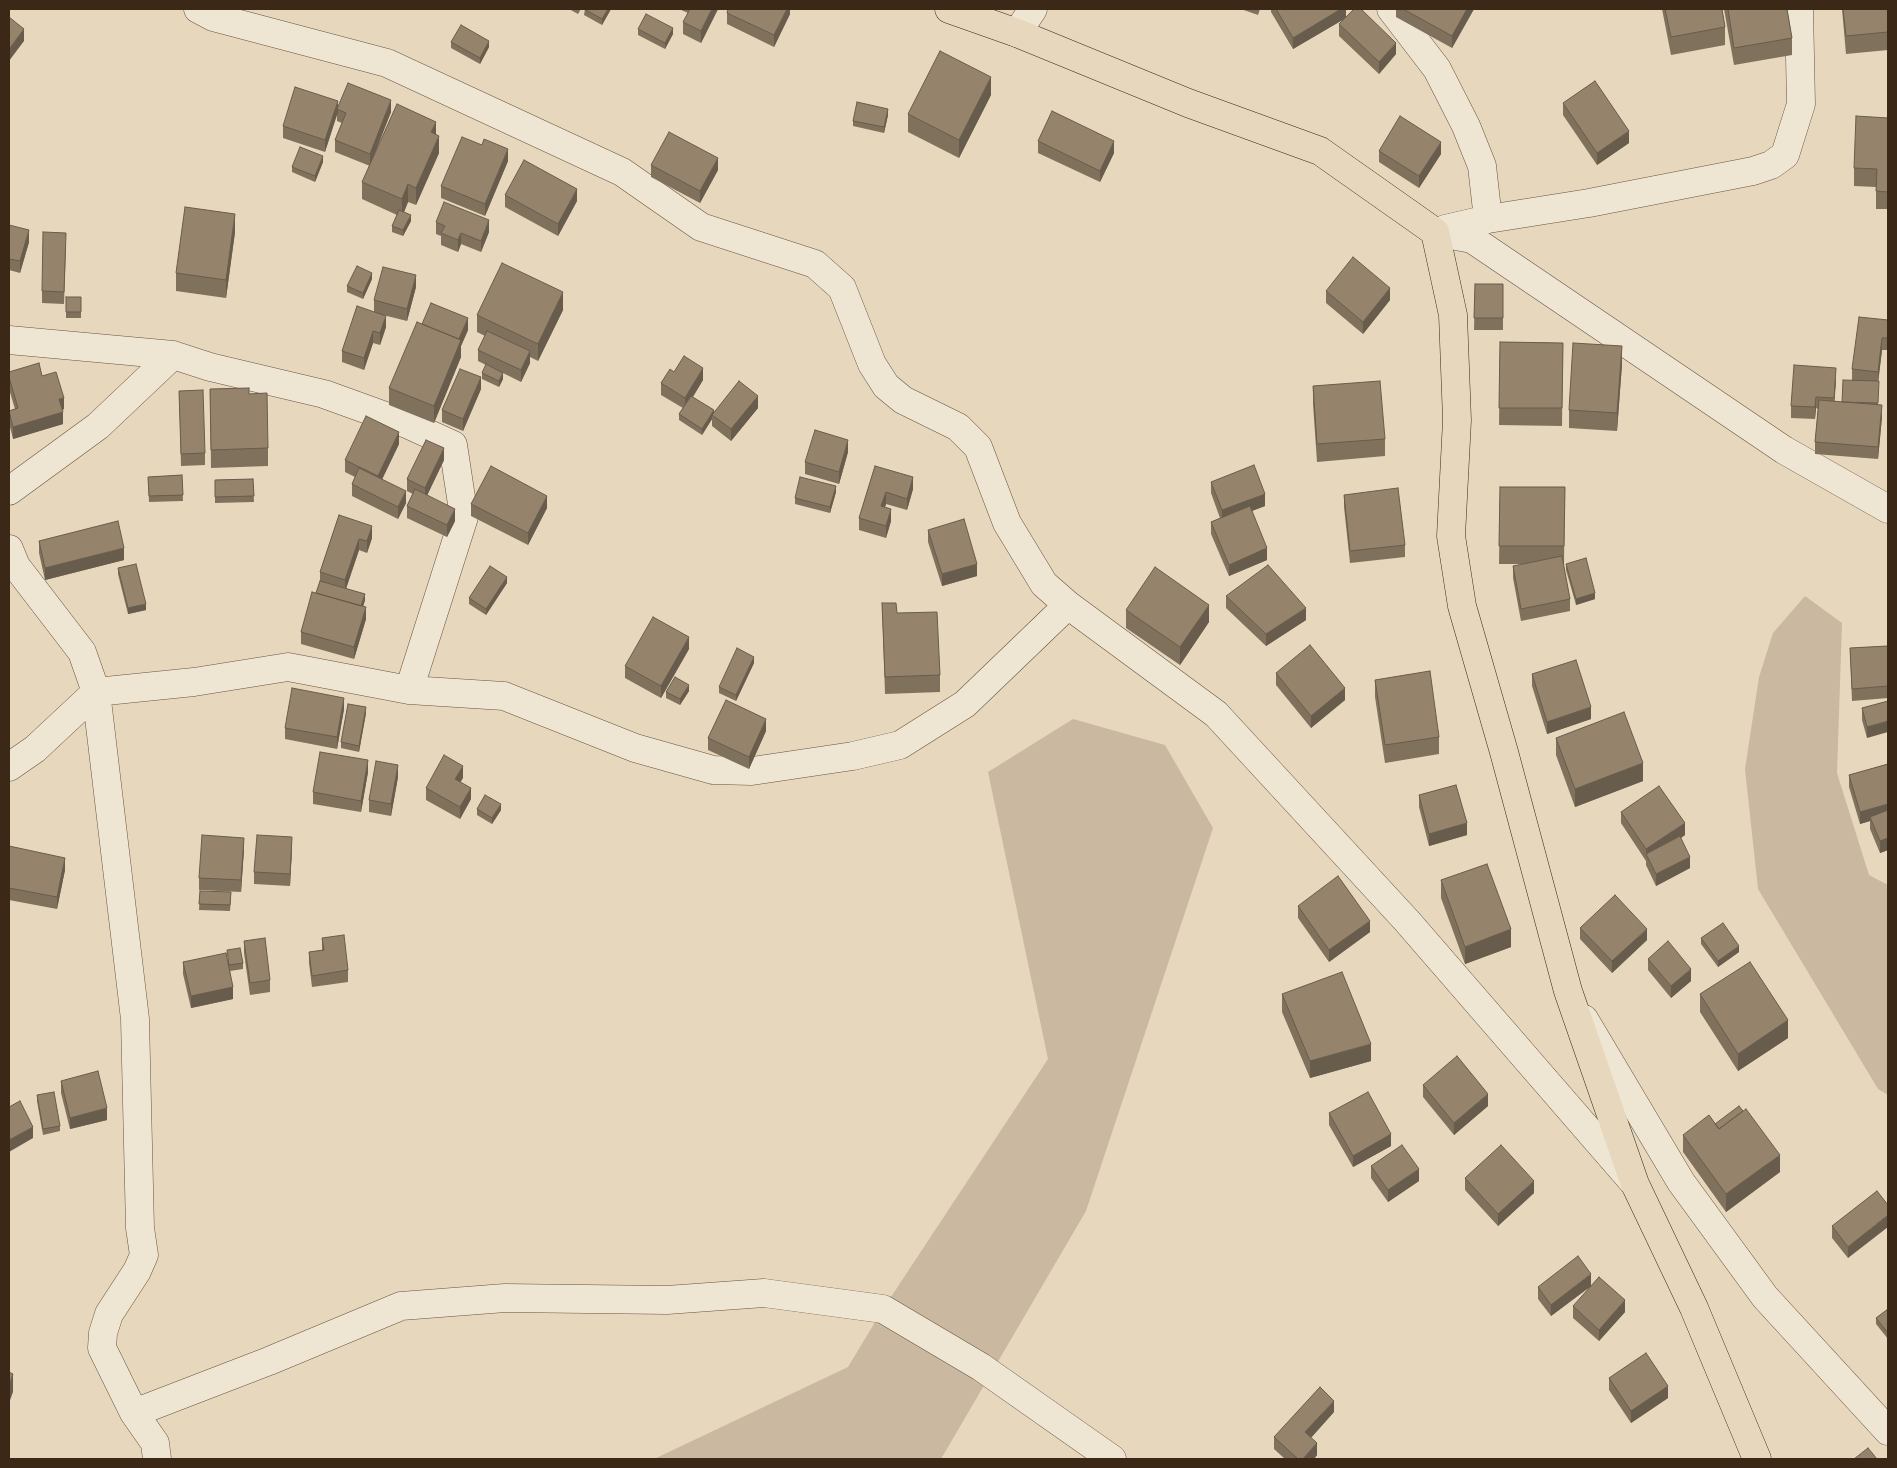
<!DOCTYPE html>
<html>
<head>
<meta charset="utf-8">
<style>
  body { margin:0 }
  #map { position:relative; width:1897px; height:1468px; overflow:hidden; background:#e7d7bc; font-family:"IM FELL Double Pica",serif }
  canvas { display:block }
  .frame { position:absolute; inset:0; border:10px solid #3c2816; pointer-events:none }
</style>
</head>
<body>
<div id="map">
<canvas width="1897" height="1468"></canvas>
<div class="frame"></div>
</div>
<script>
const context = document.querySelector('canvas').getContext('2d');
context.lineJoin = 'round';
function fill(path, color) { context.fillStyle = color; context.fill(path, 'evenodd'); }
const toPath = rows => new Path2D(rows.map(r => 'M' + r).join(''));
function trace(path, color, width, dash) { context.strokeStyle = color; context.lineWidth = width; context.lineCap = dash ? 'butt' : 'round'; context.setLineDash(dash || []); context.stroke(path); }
const green = toPath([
  [1805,596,1842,623,1837,773,1869,875,1888,885,1888,1095,1878,1089,1758,889,1745,769,1759,677,1773,633],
  [1073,719,1165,745,1213,828,1086,1211,941,1459,654,1459,848,1367,883,1309,1048,1059,988,772]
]);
const minor = toPath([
  [198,9,213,17,387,63,622,172,701,227,815,264,842,288,872,364,886,386,903,400,958,427,978,447,1007,523,1044,584,1068,605,1216,714,1407,921,1634,1183],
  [1391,9,1437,69,1466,126,1482,166,1488,219],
  [1017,33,1033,9],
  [1445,229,1488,219,1589,203,1753,171,1771,165,1785,155,1801,104,1799,9],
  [1435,232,1472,239,1784,450,1888,509],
  [9,340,173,355,210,367,324,394,407,424,453,445,464,517,409,690],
  [9,491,98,426,173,355],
  [9,549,16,566,82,652,96,692,135,1019,140,1228,144,1255,137,1271,109,1314,103,1333,102,1348,134,1413,155,1443,157,1459],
  [9,767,35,749,96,692,194,682,288,667,409,690,504,696,635,748,713,770,752,771,853,756,900,745,965,704,1068,605],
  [1584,1019,1681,1182,1765,1297,1888,1431],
  [134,1413,269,1361,401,1306,505,1298,667,1300,764,1293,883,1309,981,1367,1112,1459]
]);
const major = toPath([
  [949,9,1017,33,1188,103,1320,151,1435,232,1453,315,1457,420,1451,536,1462,606,1504,752,1568,991,1635,1184,1694,1308,1757,1459]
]);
const wall = toPath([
  [569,9,581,9,578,14],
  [585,9,611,9,602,25,584,15],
  [679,9,718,9,701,43,683,34,683,22,688,13],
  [790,9,790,14,774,47,727,24,727,13],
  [1241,9,1260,9,1258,15],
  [1271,9,1346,9,1346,17,1396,54,1379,74,1339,36,1339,24,1344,19,1293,49,1271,12],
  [1396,9,1474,9,1452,48,1396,17],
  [1662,9,1722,9,1725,27,1725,45,1671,55],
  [1724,9,1787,9,1792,38,1792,55,1734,65],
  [1842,9,1888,9,1888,50,1846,54],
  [638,29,673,34,665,49,638,35],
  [451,42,489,47,480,64,451,48],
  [991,95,959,158,908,132,908,114],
  [1563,103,1629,143,1597,165,1563,115],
  [338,109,391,112,374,154,436,134,439,153,416,205,408,202,404,212,411,221,403,236,392,232,392,226,397,215,362,199,362,182,370,166,335,152,335,140,342,123,337,121,337,113,325,152,283,138,283,126],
  [888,115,884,133,853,126,853,121],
  [1888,118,1888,209,1876,209,1876,187,1854,186,1854,168],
  [1038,141,1114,153,1100,182,1038,153],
  [1379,151,1441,154,1419,188,1379,162],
  [508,161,485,216,441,198,441,186],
  [323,162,315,182,292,172,292,167],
  [651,165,718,170,700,203,651,177],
  [505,195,577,201,558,236,505,207],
  [436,222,489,232,481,252,461,244,458,252,441,245,441,236,436,234],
  [9,225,29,242,20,273,9,270],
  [235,232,226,298,176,291,176,273],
  [66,245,64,304,42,303,42,291],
  [372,279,363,299,347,292,347,286],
  [1475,284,1503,284,1503,330,1474,330],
  [416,287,407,321,383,315,386,327,380,345,373,343,364,370,342,362,342,351,374,312,374,300],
  [1326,291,1390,300,1363,334,1326,303],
  [66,297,81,297,81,318,66,318],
  [563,310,538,361,530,357,530,363,521,382,503,373,503,379,499,387,482,379,482,373,486,365,478,361,478,350,485,336,477,332,477,315],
  [1888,320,1888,350,1882,350,1878,381,1878,405,1882,417,1878,459,1815,454,1815,442,1818,409,1816,408,1815,419,1791,418,1791,406,1836,380,1834,401,1842,402,1852,381,1852,369],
  [422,324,468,330,461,346,461,357,434,423,389,405,389,388],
  [1500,342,1563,343,1562,426,1499,425],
  [1622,364,1617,431,1569,428,1569,410],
  [9,372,42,376,64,409,62,410,63,424,13,439,9,423,9,411,15,409,9,389],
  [674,372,703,380,693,397,714,412,758,408,731,441,712,426,712,419,702,435,679,420,679,414,683,408,661,395,661,383],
  [1313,386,1385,439,1385,456,1317,462,1313,404],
  [210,389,249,394,268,448,268,466,211,468],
  [481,389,463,431,442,422,442,410],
  [179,391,205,453,205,465,181,466],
  [399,444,382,479,406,503,398,519,352,496,352,484,355,477,345,472,345,460],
  [848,452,839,484,805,474,805,462],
  [444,460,427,495,455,521,447,537,407,518,407,506,413,494,407,491,407,479],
  [875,466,913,489,907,510,886,504,885,507,891,521,886,538,859,530,859,518],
  [182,475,183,501,149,502,148,477],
  [253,479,254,502,215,503,215,480],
  [1211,482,1265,506,1252,511,1267,560,1229,576,1211,534,1211,522,1220,518,1211,493],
  [1500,487,1565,487,1564,564,1563,564,1570,599,1570,611,1521,621,1513,578,1513,566,1525,564,1499,564],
  [836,492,830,513,795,504,795,498],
  [1344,495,1405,545,1405,557,1350,563,1344,507],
  [471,504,547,508,528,545,471,516],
  [339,515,372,538,367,553,359,550,346,588,365,600,363,606,366,619,354,659,301,644,301,632,316,593,320,582,320,572],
  [928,530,977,576,942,586,928,542],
  [39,541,124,560,45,580,39,553],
  [1566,564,1595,599,1576,605,1566,570],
  [118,568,146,610,128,614,118,574],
  [507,583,486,615,469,604,469,598],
  [1226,596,1306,620,1266,646,1226,608],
  [882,603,897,613,940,675,940,692,885,694],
  [1126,610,1209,622,1180,665,1126,628],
  [1888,646,1888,698,1852,701,1850,648],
  [689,649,661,698,625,678,625,666],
  [754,663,736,701,719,693,719,687],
  [1276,673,1345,700,1311,728,1276,685],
  [1532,674,1591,719,1547,734,1532,686],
  [1375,680,1439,737,1439,754,1385,763,1375,697],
  [689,691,680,705,666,698,666,692],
  [1888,701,1867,738,1862,720,1862,708],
  [344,709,337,749,285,739,285,728],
  [366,713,359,752,341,748,341,742],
  [766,731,749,769,708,750,708,738],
  [1556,738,1643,781,1575,807,1556,755],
  [1888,764,1888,850,1880,853,1870,829,1870,821,1860,824,1849,787,1849,775],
  [368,772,361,812,313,804,313,792],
  [398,777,391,816,369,812,369,800],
  [463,778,460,782,471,799,460,819,426,800,426,788],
  [1419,795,1467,835,1429,846,1419,807],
  [477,809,501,810,492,824,477,815],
  [1621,812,1685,835,1681,838,1690,868,1656,886,1646,865,1646,861,1621,823],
  [9,846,65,870,57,909,9,900],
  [292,848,290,886,254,884,254,872],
  [244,849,241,892,199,890,199,878],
  [1441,880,1511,947,1465,964,1441,898],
  [200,891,231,898,230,911,199,910],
  [1298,906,1370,932,1329,962,1298,918],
  [1580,928,1647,940,1612,973,1580,939],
  [322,938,348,970,348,982,312,987,309,963,309,952,322,950],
  [1701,938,1739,952,1718,967,1701,944],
  [244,941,270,980,270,992,250,995,244,953],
  [1648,959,1691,981,1671,998,1648,970],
  [183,962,243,963,243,969,230,971,233,999,191,1008,183,974],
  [1282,994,1371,1061,1310,1078,1282,1012],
  [1700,994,1788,1038,1738,1071,1700,1012],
  [61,1081,107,1120,70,1129,61,1093],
  [1423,1085,1488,1106,1454,1135,1423,1097],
  [37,1095,60,1126,60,1131,43,1135,37,1101],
  [1329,1113,1391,1146,1353,1167,1329,1125],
  [1715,1124,1780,1172,1726,1212,1683,1152,1683,1135],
  [1371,1166,1419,1181,1388,1202,1371,1178],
  [1465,1178,1534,1193,1498,1226,1465,1190],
  [1888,1205,1848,1258,1832,1238,1832,1226],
  [1591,1286,1551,1316,1538,1299,1538,1287],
  [1573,1306,1625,1312,1599,1341,1573,1318],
  [1888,1309,1888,1339,1876,1324,1876,1318],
  [1609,1378,1668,1398,1631,1423,1609,1390],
  [1334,1412,1311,1438,1317,1455,1314,1459,1285,1459,1274,1449,1274,1437]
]);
const shadedWall = toPath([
  [608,9,611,9,602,25,602,19],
  [712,9,718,9,701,43,701,31],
  [787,9,790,9,790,14,774,47,774,35],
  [1341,9,1346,9,1346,18,1293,49,1293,38],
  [1467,9,1474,9,1452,48,1452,36],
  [673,28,673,34,665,49,665,43],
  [24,29,24,41,9,61,9,49],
  [489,41,489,47,480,64,480,58],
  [1396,43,1396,54,1379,74,1379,62],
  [991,77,991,95,959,158,959,140],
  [391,100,391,112,370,166,370,154],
  [338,101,338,112,325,152,325,140],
  [888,109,888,115,884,133,884,127],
  [436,122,436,139,431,132],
  [1629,131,1629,143,1597,165,1597,153],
  [439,136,439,153,416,205,416,188],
  [1114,141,1114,153,1100,182,1100,171],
  [1441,142,1441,154,1419,188,1419,176],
  [508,149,508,161,485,216,485,204],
  [323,156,323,162,315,182,315,176],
  [718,158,718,170,700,203,700,191],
  [408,184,408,202,402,217,402,199],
  [577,189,577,201,558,236,558,224],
  [235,214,235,232,226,298,226,280],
  [411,215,411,221,403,236,403,230],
  [489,220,489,232,481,252,481,241],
  [29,230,29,242,20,273,20,261],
  [461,233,461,244,458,252,458,240],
  [372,273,372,279,363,299,363,293],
  [416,275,416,287,407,321,407,309],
  [1390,288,1390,300,1363,334,1363,322],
  [563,292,563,310,538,361,538,344],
  [386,316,386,327,380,345,380,333],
  [468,318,468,330,461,346,461,357,434,423,434,406,459,339],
  [373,331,373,343,364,370,364,358],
  [1882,338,1882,350,1878,384,1878,372],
  [1622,346,1622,364,1617,431,1617,413],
  [530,351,530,363,521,382,521,370],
  [703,368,703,380,685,409,685,398],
  [1836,368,1836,380,1834,410,1834,398],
  [503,373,503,379,499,387,499,381],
  [481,377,481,389,463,431,463,419],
  [758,396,758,408,731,441,731,429],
  [1816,397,1816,408,1815,419,1815,407],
  [64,398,64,409,59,411,59,399],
  [1882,405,1882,417,1878,459,1878,447],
  [714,410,714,416,712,415,712,419,702,435,702,429],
  [63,412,63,424,13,439,13,427],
  [399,432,399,444,378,488,378,476],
  [848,440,848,452,839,484,839,472],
  [444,448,444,460,425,500,425,488],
  [913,477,913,489,907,510,907,499],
  [836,486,836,492,830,513,830,507],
  [406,491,406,503,398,519,398,507],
  [886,492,886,504,881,518,881,506],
  [1265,494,1265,506,1222,522,1222,510],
  [547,496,547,508,528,545,528,533],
  [455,509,455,521,447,537,447,525],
  [891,509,891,521,886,538,886,526],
  [372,526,372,538,367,553,367,541],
  [359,539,359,550,345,592,345,580],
  [124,548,124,560,45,580,45,568],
  [1267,548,1267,560,1229,576,1229,565],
  [977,564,977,576,942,586,942,574],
  [507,577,507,583,486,615,486,609],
  [1595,593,1595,599,1576,605,1576,599],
  [365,594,365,600,361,614,361,608],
  [146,604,146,610,128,614,128,608],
  [1209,605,1209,622,1180,665,1180,647],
  [366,607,366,619,354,659,354,647],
  [1306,608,1306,620,1266,646,1266,634],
  [689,637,689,649,661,698,661,686],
  [754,657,754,663,736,701,736,695],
  [689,685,689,691,680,705,680,699],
  [1345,688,1345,700,1311,728,1311,716],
  [344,698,344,709,337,749,337,737],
  [366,707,366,713,359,752,359,746],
  [1591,707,1591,719,1547,734,1547,722],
  [766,719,766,731,749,769,749,757],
  [1888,721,1888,732,1867,738,1867,727],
  [368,760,368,772,361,812,361,801],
  [1643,763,1643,781,1575,807,1575,789],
  [398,765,398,777,391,816,391,804],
  [463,766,463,778,455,791,455,779],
  [471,788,471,799,460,819,460,807],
  [501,804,501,810,492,824,492,818],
  [1888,804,1888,816,1870,817,1870,821,1860,824,1860,812],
  [1467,823,1467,835,1429,846,1429,834],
  [1685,823,1685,835,1649,859,1646,854,1646,849],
  [292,837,292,848,290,886,290,874],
  [244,838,244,849,241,892,241,880],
  [1888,838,1888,850,1880,853,1880,841],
  [1690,857,1690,868,1656,886,1656,874],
  [65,858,65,870,57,909,57,897],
  [1370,921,1370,932,1329,962,1329,950],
  [1511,929,1511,947,1465,964,1465,947],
  [1647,929,1647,940,1612,973,1612,961],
  [1739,946,1739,952,1718,967,1718,961],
  [1691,969,1691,981,1671,998,1671,986],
  [233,987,233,999,191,1008,191,996],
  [1788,1020,1788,1038,1738,1071,1738,1054],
  [1371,1044,1371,1061,1310,1078,1310,1061],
  [1488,1094,1488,1106,1454,1135,1454,1123],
  [107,1108,107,1120,70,1129,70,1118],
  [33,1127,33,1138,9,1152,9,1140],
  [1391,1134,1391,1146,1353,1167,1353,1156],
  [1780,1155,1780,1172,1726,1212,1726,1194],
  [1419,1169,1419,1181,1388,1202,1388,1190],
  [1534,1181,1534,1193,1498,1226,1498,1214],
  [1888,1215,1888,1227,1848,1258,1848,1247],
  [1591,1274,1591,1286,1551,1316,1551,1305],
  [1625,1300,1625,1312,1599,1341,1599,1330],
  [13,1374,13,1392,9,1403,9,1386],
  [1668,1386,1668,1398,1631,1423,1631,1411],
  [1334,1401,1334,1412,1305,1444,1305,1432],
  [1317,1443,1317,1455,1314,1459,1303,1459]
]);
const building = toPath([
  [584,9,608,9,602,19,584,9],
  [690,9,712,9,701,31,683,22,690,9],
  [728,9,787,9,774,35,727,13,728,9],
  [1276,9,1341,9,1293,38,1276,9],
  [1354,9,1361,9,1396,43,1379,62,1339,24,1354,9],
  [1403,9,1467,9,1452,36,1403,9],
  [1665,9,1722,9,1725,27,1671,37,1665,9],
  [1728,9,1787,9,1792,38,1734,48,1728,9],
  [1843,9,1888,9,1888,32,1846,36,1843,9],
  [646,14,673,28,665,43,638,29,646,14],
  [9,17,24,29,9,49,9,17],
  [461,25,489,41,480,58,451,42,461,25],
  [940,51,991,77,959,140,908,114,940,51],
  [1595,81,1629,131,1597,153,1563,103,1595,81],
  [348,83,391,100,370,154,335,140,346,113,337,109,348,83],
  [295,87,338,101,325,140,283,126,295,87],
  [857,102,888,109,884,127,853,121,857,102],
  [397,104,436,122,431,132,439,136,416,188,408,184,402,199,362,182,397,104],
  [1052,111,1114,141,1100,171,1038,141,1052,111],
  [1400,116,1441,142,1419,176,1379,151,1400,116],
  [1856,116,1888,118,1888,192,1876,191,1877,169,1854,168,1856,116],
  [669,132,718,158,700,191,651,165,669,132],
  [462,137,482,145,484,139,508,149,485,204,441,186,462,137],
  [300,147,323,156,315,176,292,167,300,147],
  [524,160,577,189,558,224,505,195,524,160],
  [444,202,489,220,481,241,461,233,458,240,441,233,445,226,436,222,444,202],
  [185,207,235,214,226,280,176,273,185,207],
  [399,210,411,215,403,230,392,226,399,210],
  [9,225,29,230,20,261,9,259,9,225],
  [43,232,66,233,64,292,42,291,43,232],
  [1353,257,1390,288,1363,322,1326,291,1353,257],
  [502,263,563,292,538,344,477,315,502,263],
  [357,266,372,273,363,293,347,286,357,266],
  [383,267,416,275,407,309,374,300,383,267],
  [1475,284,1503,284,1503,318,1474,318,1475,284],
  [66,297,81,297,81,312,66,312,66,297],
  [431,303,468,318,459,339,422,324,431,303],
  [357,306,386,316,380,333,373,331,364,358,342,351,357,306],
  [1859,317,1888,320,1888,338,1882,338,1878,372,1852,369,1859,317],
  [417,322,461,340,434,406,389,388,417,322],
  [487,331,530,351,521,370,478,350,487,331],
  [1500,342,1563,343,1562,408,1499,408,1500,342],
  [1573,343,1622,346,1617,413,1569,410,1573,343],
  [684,356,703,368,685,398,661,383,670,369,674,372,684,356],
  [39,363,42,376,56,372,64,398,59,399,63,412,13,427,9,411,18,408,9,377,9,372,39,363],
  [486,364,503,373,499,381,482,373,486,364],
  [1794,365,1836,368,1834,398,1816,397,1815,407,1791,406,1794,365],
  [460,369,481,377,463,419,442,410,460,369],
  [1843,380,1879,381,1878,403,1842,402,1843,380],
  [739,381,758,396,731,429,712,415,739,381],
  [1380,381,1385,439,1317,444,1313,386,1380,381],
  [249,388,249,394,267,393,268,448,211,450,210,389,249,388],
  [203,390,205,453,181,454,179,391,203,390],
  [691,396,714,410,702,429,679,414,691,396],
  [1819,400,1882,405,1878,447,1815,442,1819,400],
  [366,416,399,432,378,476,345,460,366,416],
  [815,430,848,440,839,472,805,462,815,430],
  [426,440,444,448,425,488,407,479,426,440],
  [1254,465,1265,494,1222,510,1211,482,1254,465],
  [491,466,547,496,528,533,471,504,491,466],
  [875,466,913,477,907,499,886,492,881,506,891,509,886,526,859,518,875,466],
  [359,468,406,491,398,507,352,484,359,468],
  [182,475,183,495,149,496,148,477,182,475],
  [800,477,836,486,830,507,795,498,800,477],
  [253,479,254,496,215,497,215,480,253,479],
  [1500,487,1565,487,1564,546,1499,546,1500,487],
  [1398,488,1405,545,1350,551,1344,495,1398,488],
  [415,489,455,509,447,525,407,506,415,489],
  [1250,506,1267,548,1229,565,1211,522,1250,506],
  [339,515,372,526,367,541,359,539,345,580,320,572,339,515],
  [964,519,977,564,942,574,928,530,964,519],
  [118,521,124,548,45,568,39,541,118,521],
  [1562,556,1570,599,1521,609,1513,566,1562,556],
  [1586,558,1595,593,1576,599,1566,564,1586,558],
  [136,564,146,604,128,608,118,568,136,564],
  [1268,565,1306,608,1266,634,1226,596,1268,565],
  [490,566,507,577,486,609,469,598,490,566],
  [1155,567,1209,605,1180,647,1126,610,1155,567],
  [320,581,365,594,361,606,316,593,320,581],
  [312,592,366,607,354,647,301,632,312,592],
  [882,603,896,603,897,613,937,612,940,675,885,677,882,603],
  [653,617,689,637,661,686,625,666,653,617],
  [1310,645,1345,688,1311,716,1276,673,1310,645],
  [1888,646,1888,686,1852,689,1850,648,1888,646],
  [737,648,754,657,736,695,719,687,737,648],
  [1576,660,1591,707,1547,722,1532,674,1576,660],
  [1430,671,1439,737,1385,745,1375,680,1430,671],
  [675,677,689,685,680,699,666,692,675,677],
  [292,688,344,698,337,737,285,728,292,688],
  [726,700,766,719,749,757,708,738,726,700],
  [1888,701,1888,721,1867,727,1862,708,1888,701],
  [348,704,366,707,359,746,341,742,348,704],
  [1624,712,1643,763,1575,789,1556,738,1624,712],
  [320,752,368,760,361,801,313,792,320,752],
  [444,755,463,766,455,779,471,788,460,807,426,788,444,755],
  [376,761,398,765,391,804,369,800,376,761],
  [1888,764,1888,804,1860,812,1849,775,1888,764],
  [1456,785,1467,823,1429,834,1419,795,1456,785],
  [1659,786,1685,823,1646,849,1621,812,1659,786],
  [485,795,501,804,492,818,477,809,485,795],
  [1888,810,1888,838,1880,841,1870,817,1888,810],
  [202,835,244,838,241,880,199,878,202,835],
  [257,835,292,837,290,874,254,872,257,835],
  [1680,836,1690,857,1656,874,1646,854,1680,836],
  [9,846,65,858,57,897,9,888,9,846],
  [1487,864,1511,929,1465,947,1441,880,1487,864],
  [1338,876,1370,921,1329,950,1298,906,1338,876],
  [200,891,231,892,230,905,199,904,200,891],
  [1615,895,1647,929,1612,961,1580,928,1615,895],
  [1723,923,1739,946,1718,961,1701,938,1723,923],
  [344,935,348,970,312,976,309,952,324,950,322,938,344,935],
  [265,938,270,980,250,983,244,941,265,938],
  [1668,941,1691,969,1671,986,1648,959,1668,941],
  [240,948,243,963,229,965,227,950,240,948],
  [226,953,233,987,191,996,183,962,226,953],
  [1750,962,1788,1020,1738,1054,1700,994,1750,962],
  [1342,972,1371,1044,1310,1061,1282,994,1342,972],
  [1457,1056,1488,1094,1454,1123,1423,1085,1457,1056],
  [98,1071,107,1108,70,1118,61,1081,98,1071],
  [54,1092,60,1126,43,1129,37,1095,54,1092],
  [1368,1092,1391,1134,1353,1156,1329,1113,1368,1092],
  [20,1101,33,1127,9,1140,9,1107,20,1101],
  [1739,1106,1743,1111,1719,1129,1715,1124,1739,1106],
  [1746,1109,1780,1155,1726,1194,1683,1135,1709,1115,1719,1129,1746,1109],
  [1402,1145,1419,1169,1388,1190,1371,1166,1402,1145],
  [1501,1145,1534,1181,1498,1214,1465,1178,1501,1145],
  [1877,1191,1888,1205,1888,1215,1848,1247,1832,1226,1877,1191],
  [1578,1256,1591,1274,1551,1305,1538,1287,1578,1256],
  [1599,1277,1625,1300,1599,1330,1573,1306,1599,1277],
  [1888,1309,1888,1333,1876,1318,1888,1309],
  [1646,1353,1668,1386,1631,1411,1609,1378,1646,1353],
  [9,1372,13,1374,9,1386,9,1372],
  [1320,1387,1334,1401,1305,1432,1317,1443,1303,1459,1298,1459,1274,1437,1320,1387],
  [1868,1448,1877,1459,1854,1459,1868,1448]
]);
fill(green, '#cab9a0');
trace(minor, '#675440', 29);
trace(major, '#3c2816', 29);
trace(minor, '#efe5d3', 28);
trace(major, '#e7d7bc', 28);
fill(wall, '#80715d');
fill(shadedWall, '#685c4c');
fill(building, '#95836c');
trace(building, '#685c4c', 1);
</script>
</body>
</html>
